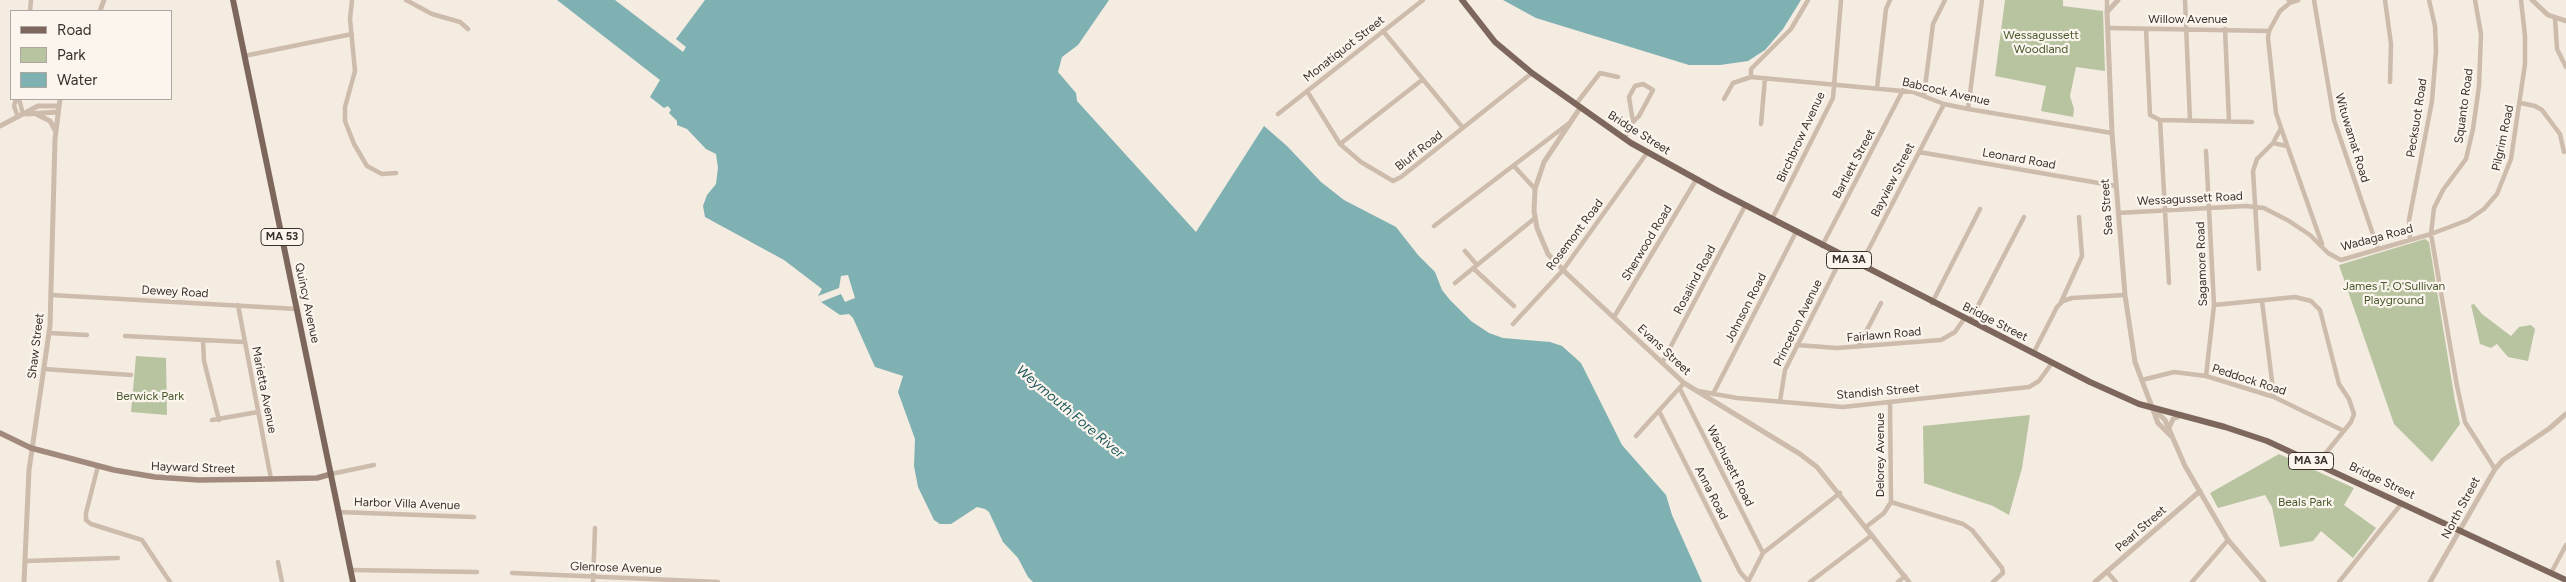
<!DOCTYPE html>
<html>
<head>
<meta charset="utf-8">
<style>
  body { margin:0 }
  #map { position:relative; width:2566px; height:582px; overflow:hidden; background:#f4ebe1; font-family:Figtree,sans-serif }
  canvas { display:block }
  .legend { position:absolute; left:10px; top:10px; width:162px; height:90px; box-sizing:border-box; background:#fbf5ee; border:1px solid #aea6a0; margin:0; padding:6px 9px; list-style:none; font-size:15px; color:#3b302b }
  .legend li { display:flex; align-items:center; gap:10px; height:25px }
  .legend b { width:25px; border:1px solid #aea6a0 }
</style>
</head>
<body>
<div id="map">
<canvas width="2566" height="582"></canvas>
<ul class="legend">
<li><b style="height:6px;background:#7d675c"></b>Road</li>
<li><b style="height:14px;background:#b8c4a0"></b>Park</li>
<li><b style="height:14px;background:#7fb0b2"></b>Water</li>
</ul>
</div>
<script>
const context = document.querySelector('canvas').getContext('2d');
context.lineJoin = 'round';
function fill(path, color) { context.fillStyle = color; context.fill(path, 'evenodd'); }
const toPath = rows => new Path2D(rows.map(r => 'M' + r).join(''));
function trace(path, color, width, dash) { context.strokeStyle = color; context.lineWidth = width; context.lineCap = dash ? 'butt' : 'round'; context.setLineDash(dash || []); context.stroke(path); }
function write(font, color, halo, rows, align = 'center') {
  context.font = font + ' Figtree,sans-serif'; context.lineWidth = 4.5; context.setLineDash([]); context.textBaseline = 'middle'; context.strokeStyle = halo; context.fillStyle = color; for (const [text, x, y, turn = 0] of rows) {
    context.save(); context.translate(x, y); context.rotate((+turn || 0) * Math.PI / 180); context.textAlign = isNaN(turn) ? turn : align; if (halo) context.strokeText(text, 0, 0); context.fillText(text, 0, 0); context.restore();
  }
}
const green = toPath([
  [2005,0,2063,0,2063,6,2103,11,2105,71,2076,67,2070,96,2074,109,2073,117,2041,111,2046,86,1995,76],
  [2425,239,2429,242,2455,401,2460,424,2432,462,2394,424,2339,265],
  [2474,304,2482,314,2511,336,2519,327,2531,325,2535,329,2528,361,2508,357,2497,344,2491,348,2480,344,2471,305],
  [136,356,166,358,167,415,131,412],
  [2030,415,2022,468,2009,515,1993,506,1924,483,1923,426],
  [2279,454,2354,488,2344,505,2376,528,2353,558,2321,531,2313,541,2280,547,2272,507,2265,495,2218,508,2210,493]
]);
const water = toPath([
  [557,0,615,0,683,52,686,47,676,39,705,0,1109,0,1078,45,1062,57,1058,72,1076,93,1077,101,1196,232,1264,126,1287,146,1321,182,1344,200,1396,227,1418,255,1435,272,1442,290,1450,300,1471,321,1489,333,1503,338,1550,342,1562,346,1581,363,1622,445,1666,495,1672,515,1702,582,1033,582,1028,577,1018,558,1003,542,989,512,985,509,977,507,951,524,940,524,934,520,918,487,914,466,915,439,898,392,903,376,875,367,853,318,849,314,840,315,821,302,818,296,822,289,784,260,705,217,703,206,707,195,716,184,718,168,716,154,706,149,687,129,677,125,677,121,669,113,671,110,668,106,664,108,650,97,660,80],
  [1503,0,1801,0,1783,29,1765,50,1748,61,1720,65,1689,65,1536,18]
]);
const pier = toPath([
  [848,275,855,298,845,302,841,294,821,302,818,296,839,288,841,276]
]);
const minor = toPath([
  [352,0,350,19,355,71,345,107,345,121,354,144,367,166,382,174,396,173],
  [406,0,432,14,460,22,468,29],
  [2107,0,2107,12],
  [2185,0,2190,121],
  [2314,0,2334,120,2378,249],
  [2385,0,2391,44,2390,82],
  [2475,0,2481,34,2479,86,2473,129,2466,159,2443,190,2434,208,2431,234,2457,386,2465,422,2495,469],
  [30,11,31,0],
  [2555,18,2557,49,2566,67],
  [2108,28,2269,31],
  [2146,29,2150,115,2160,120,2252,122],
  [2225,29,2229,121],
  [1383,31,1463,128],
  [244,56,352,34],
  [1751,77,1751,69,1791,29,1808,0],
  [1877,88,1886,9,1890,0],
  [1307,91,1340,144,1361,162,1393,181,1401,177,1532,73],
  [1924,95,1933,24,1945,0],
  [16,99,14,106,18,117],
  [19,99,23,114],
  [1724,99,1733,83,1751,77,1913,92,1944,104,1968,109,2112,133],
  [2521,103,2535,106,2542,110,2560,134,2564,152],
  [1576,104,1600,73,1618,77],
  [1968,109,1982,0],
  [1278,114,1423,0],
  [2160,120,2169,283],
  [1761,124,1765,78],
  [2281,128,2322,244],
  [1624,139,1633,122,1629,97,1635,86,1643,84,1653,90,1639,116,1633,122],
  [2273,143,2287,146],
  [1340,144,1422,80],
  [2206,151,2214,305,2206,376],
  [1919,152,2116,186],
  [1514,166,1535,189],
  [2118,213,2246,206,2264,208,2289,221,2310,235,2328,253,2341,260,2431,234,2468,220,2484,209,2497,194,2511,159,2525,64,2525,36,2521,0],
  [1772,219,1833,98,1841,0],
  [1434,226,1568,124],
  [2410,240,2409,220,2432,101,2436,51,2435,26,2429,0],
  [1822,246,1903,90],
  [1465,251,1477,265],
  [1860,266,1944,104],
  [1473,268,1514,306],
  [2259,269,2253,171,2257,159,2273,143,2281,128,2276,113,2268,38,2269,31,2280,11,2291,2],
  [1455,283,1535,218],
  [51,295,297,309],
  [2262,301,2274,397],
  [2061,302,2082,256,2079,217],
  [1932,303,1980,209],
  [238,305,271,479],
  [2214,305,2295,297,2311,301,2320,310,2339,384,2349,399,2354,414,2351,422,2317,464],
  [1614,317,1696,180],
  [1970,321,2024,217],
  [1513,324,1563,270,1647,153],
  [49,333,87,335],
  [125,336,244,342],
  [203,341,204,361,219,420],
  [1797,345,1837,348,1941,340,1955,332,1964,319],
  [1858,347,1881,303],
  [2033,354,2057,307,2063,301,2072,298,2125,295],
  [1662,363,1745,206],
  [44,369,131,375],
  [2142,380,2174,372,2206,376,2274,397,2344,431],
  [1680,389,1763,553],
  [1698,391,1737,398,1843,407,2029,387,2039,381,2052,363],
  [1713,394,1796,232],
  [1780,401,1785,370,1842,257],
  [1659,411,1740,572,1748,581],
  [212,420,258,412],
  [1636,436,1684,383],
  [98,466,86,513,86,520,91,524,142,540,170,582],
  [331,474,374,465],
  [1891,502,1963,524,1972,530,2002,568,2003,573,1993,582],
  [338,512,474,517],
  [1866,527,1884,513,1891,502,1890,402],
  [25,561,118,558],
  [278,562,282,582],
  [350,570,477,572],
  [2107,572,2116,582],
  [512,573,718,582],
  [2551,573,2566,545],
  [593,582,595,528],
  [1748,582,1763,553,1840,493],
  [1810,582,1872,535],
  [1898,582,1905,576],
  [2192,582,2228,540],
  [2339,582,2402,503]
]);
const tertiary = toPath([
  [2118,0,2107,12,2112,133,2125,295,2135,362,2158,423,2171,436],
  [2289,0,2291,2,2298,0],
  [2532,0,2548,15,2566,21],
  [100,11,104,0],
  [1580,108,1544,162,1535,189,1534,211,1537,228,1548,254,1566,273,1684,383,1800,454,1817,467,1909,582],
  [26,114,58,112],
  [36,114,50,121,55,130],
  [0,126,38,106,59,106],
  [2154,409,2165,420,2185,466,2228,540,2264,582],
  [2169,428,2173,419,2182,415],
  [24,582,29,470,50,326,55,139,60,99],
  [2095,582,2200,491],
  [2430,582,2495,469,2503,460,2550,428,2566,414]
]);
const secondary = toPath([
  [0,433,31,448,114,470,155,477,199,480,269,479,317,478,331,474]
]);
const primary = toPath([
  [233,0,353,582],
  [1462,0,1495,42,1532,73,1631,143,1718,191,2090,382,2139,404,2225,427,2267,441,2566,580]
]);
const shields = [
  [282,237,42],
  [1849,260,45],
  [2311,461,45]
];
const shieldNames = [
  ["MA 53",282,237],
  ["MA 3A",1849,260],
  ["MA 3A",2311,461]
];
const streetNames = [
  ["Willow Avenue",2188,19],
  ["Monatiquot Street",1344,49,-38],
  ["Babcock Avenue",1946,92,13],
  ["Squanto Road",2464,106,-82],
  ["Pecksuot Road",2417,118,-81],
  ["Bridge Street",1639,133,32],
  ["Birchbrow Avenue",1801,137,-65],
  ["Wituwamat Road",2352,138,73],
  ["Pilgrim Road",2503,138,-78],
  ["Bluff Road",1419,151,-38],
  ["Leonard Road",2019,159,10],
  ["Bartlett Street",1854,164,-62],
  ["Bayview Street",1893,180,-63],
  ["Wessagussett Road",2190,199,-3],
  ["Sea Street",2107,207,-94],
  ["Rosemont Road",1575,235,-53],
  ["Wadaga Road",2377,238,-15],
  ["Sherwood Road",1647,243,-59],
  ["Sagamore Road",2202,264,-92],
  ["Rosalind Road",1695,280,-62],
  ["Dewey Road",175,292,3],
  ["Quincy Avenue",307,303,78],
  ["Johnson Road",1746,308,-63],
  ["Bridge Street",1995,322,27],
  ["Princeton Avenue",1798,323,-64],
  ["Fairlawn Road",1884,335,-5],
  ["Shaw Street",36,346,-83],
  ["Evans Street",1664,350,43],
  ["Peddock Road",2249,380,18],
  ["Marietta Avenue",264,390,79],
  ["Standish Street",1878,392,-5],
  ["Delorey Avenue",1880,455,-90],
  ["Wachusett Road",1730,466,63],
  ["Hayward Street",193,468,2],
  ["Bridge Street",2382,481,25],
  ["Anna Road",1711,493,63],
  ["Harbor Villa Avenue",407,504,2],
  ["North Street",2461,508,-62],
  ["Pearl Street",2141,529,-41],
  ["Glenrose Avenue",616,568,2]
];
const parkNames = [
  ["Wessagussett",2041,35],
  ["Woodland",2041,49],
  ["James T. O'Sullivan",2394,286],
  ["Playground",2394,300],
  ["Berwick Park",150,396],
  ["Beals Park",2305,502]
];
const waterNames = [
  ["Weymouth Fore River",1070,412,40]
];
fill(green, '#b8c4a0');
fill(water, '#7fb0b2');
fill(pier, '#f4ebe1');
trace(minor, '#cdbbac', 4.5);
trace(tertiary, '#cdbbac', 5);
trace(secondary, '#a18a7d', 5.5);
trace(primary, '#7d675c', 6);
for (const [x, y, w] of shields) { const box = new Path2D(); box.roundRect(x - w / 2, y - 8.5, w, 17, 4); context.fillStyle = '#fbf5ee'; context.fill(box); trace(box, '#3b302b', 1); }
write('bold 11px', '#3b302b', null, shieldNames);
write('12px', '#3b302b', '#fbf5ee', streetNames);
write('12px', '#4a5a2e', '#fbf5ee', parkNames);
write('italic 14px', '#1f5a5e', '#fbf5ee', waterNames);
</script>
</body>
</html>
